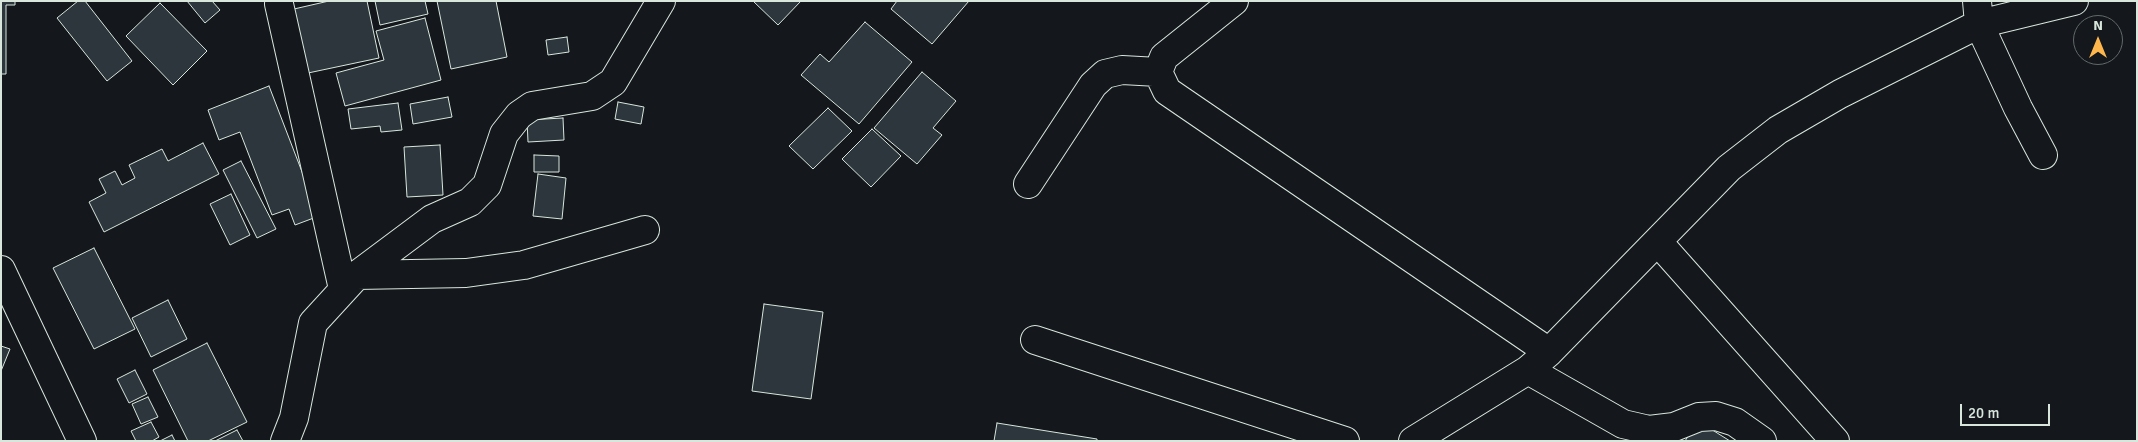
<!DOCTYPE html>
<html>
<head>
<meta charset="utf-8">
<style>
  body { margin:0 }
  #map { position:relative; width:2138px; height:442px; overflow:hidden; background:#14181c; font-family:Signika,sans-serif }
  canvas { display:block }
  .frame { position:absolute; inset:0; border:2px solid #d8e6dc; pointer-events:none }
  .north { position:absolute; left:2073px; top:15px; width:50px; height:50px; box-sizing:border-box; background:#14181c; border:1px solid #626a69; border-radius:50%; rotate:0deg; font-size:14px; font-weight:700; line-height:20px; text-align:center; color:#d8e6dc }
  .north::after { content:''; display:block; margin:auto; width:18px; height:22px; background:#ffb74d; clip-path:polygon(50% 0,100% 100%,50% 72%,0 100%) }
  .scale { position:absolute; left:1960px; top:404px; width:90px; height:22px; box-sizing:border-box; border:2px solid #d8e6dc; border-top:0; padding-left:6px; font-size:15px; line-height:18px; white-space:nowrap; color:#d8e6dc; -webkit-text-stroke:4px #14181c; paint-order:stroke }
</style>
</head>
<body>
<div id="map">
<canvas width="2138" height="442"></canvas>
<div class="frame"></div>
<div class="north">N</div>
<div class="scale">20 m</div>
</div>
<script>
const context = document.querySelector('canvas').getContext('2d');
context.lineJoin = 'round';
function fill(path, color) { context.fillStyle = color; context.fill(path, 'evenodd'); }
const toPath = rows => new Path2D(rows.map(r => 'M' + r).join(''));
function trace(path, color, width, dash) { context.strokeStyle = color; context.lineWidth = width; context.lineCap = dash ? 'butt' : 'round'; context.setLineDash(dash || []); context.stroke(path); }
const building = toPath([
  [1,1,15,1,15,5,6,5,6,74,1,74,1,1],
  [78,1,85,1,132,61,107,81,57,18,78,1],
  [187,1,212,1,220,10,205,23,187,1],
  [329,1,367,1,379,58,308,73,294,9,329,1],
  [375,1,425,1,428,14,380,25,375,1],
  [437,1,496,1,507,57,451,69,437,1],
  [753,1,801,1,778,25,753,1],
  [897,1,969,1,932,44,891,9,897,1],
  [160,3,207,51,173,85,126,36,160,3],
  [425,18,441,80,345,106,336,73,384,60,376,31,425,18],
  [865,22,912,62,859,124,801,75,820,54,829,62,865,22],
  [567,37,569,52,548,55,546,40,567,37],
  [922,72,956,101,933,128,942,135,917,164,874,128,922,72],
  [269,86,319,216,295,225,289,209,272,215,240,132,219,140,208,110,269,86],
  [448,97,452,117,413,124,410,104,448,97],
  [618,102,644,107,641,124,615,119,618,102],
  [398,103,402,130,381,132,380,126,351,129,348,109,398,103],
  [828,108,852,131,813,169,789,146,828,108],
  [563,118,564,140,528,142,527,120,563,118],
  [872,129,901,156,871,187,842,159,872,129],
  [203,143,219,174,104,232,89,202,106,193,99,179,115,171,122,185,135,178,129,165,162,149,168,161,203,143],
  [440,145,443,195,407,197,404,147,440,145],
  [534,155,559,156,559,172,534,172,534,155],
  [241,161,276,229,257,238,223,170,241,161],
  [538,174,566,178,562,219,533,216,538,174],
  [231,194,250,235,230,245,210,204,231,194],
  [94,248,135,329,94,349,53,268,94,248],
  [168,300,187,339,151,357,132,318,168,300],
  [764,304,823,312,811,399,752,391,764,304],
  [207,343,247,422,208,441,188,441,153,370,207,343],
  [1,346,10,349,1,371,1,346],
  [135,370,147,394,129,403,117,379,135,370],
  [148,397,158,417,141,424,132,404,148,397],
  [1698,421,1730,441,1685,441,1698,421],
  [151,422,159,437,152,441,136,441,131,431,151,422],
  [997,423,1097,439,1097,441,994,441,997,423],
  [237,430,243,441,215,441,237,430],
  [172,435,175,441,160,441,172,435]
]);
const street = toPath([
  [1234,1,1164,57,1158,72,1167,91,1549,352],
  [1977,1,1979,24,2018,108,2043,155],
  [279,4,343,289],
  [1028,184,1093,85,1105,74,1122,70,1158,72],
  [1658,242,1835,441],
  [1,270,82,441],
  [357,275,466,273,524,265,645,230],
  [1035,340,1345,441],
  [1528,370,1623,424,1649,430,1674,427,1699,417,1716,416,1735,422,1762,441],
  [285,441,294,418,313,323,357,275,432,219,470,202,487,185,504,134,519,115,532,106,592,96,613,82,661,1],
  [1413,441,1528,370,1549,352,1729,168,1778,130,1840,94,1979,24,2074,1]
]);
fill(building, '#2c363c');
trace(building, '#d8e6dc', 1);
trace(street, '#d8e6dc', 30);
trace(street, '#14181c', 28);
</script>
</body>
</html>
